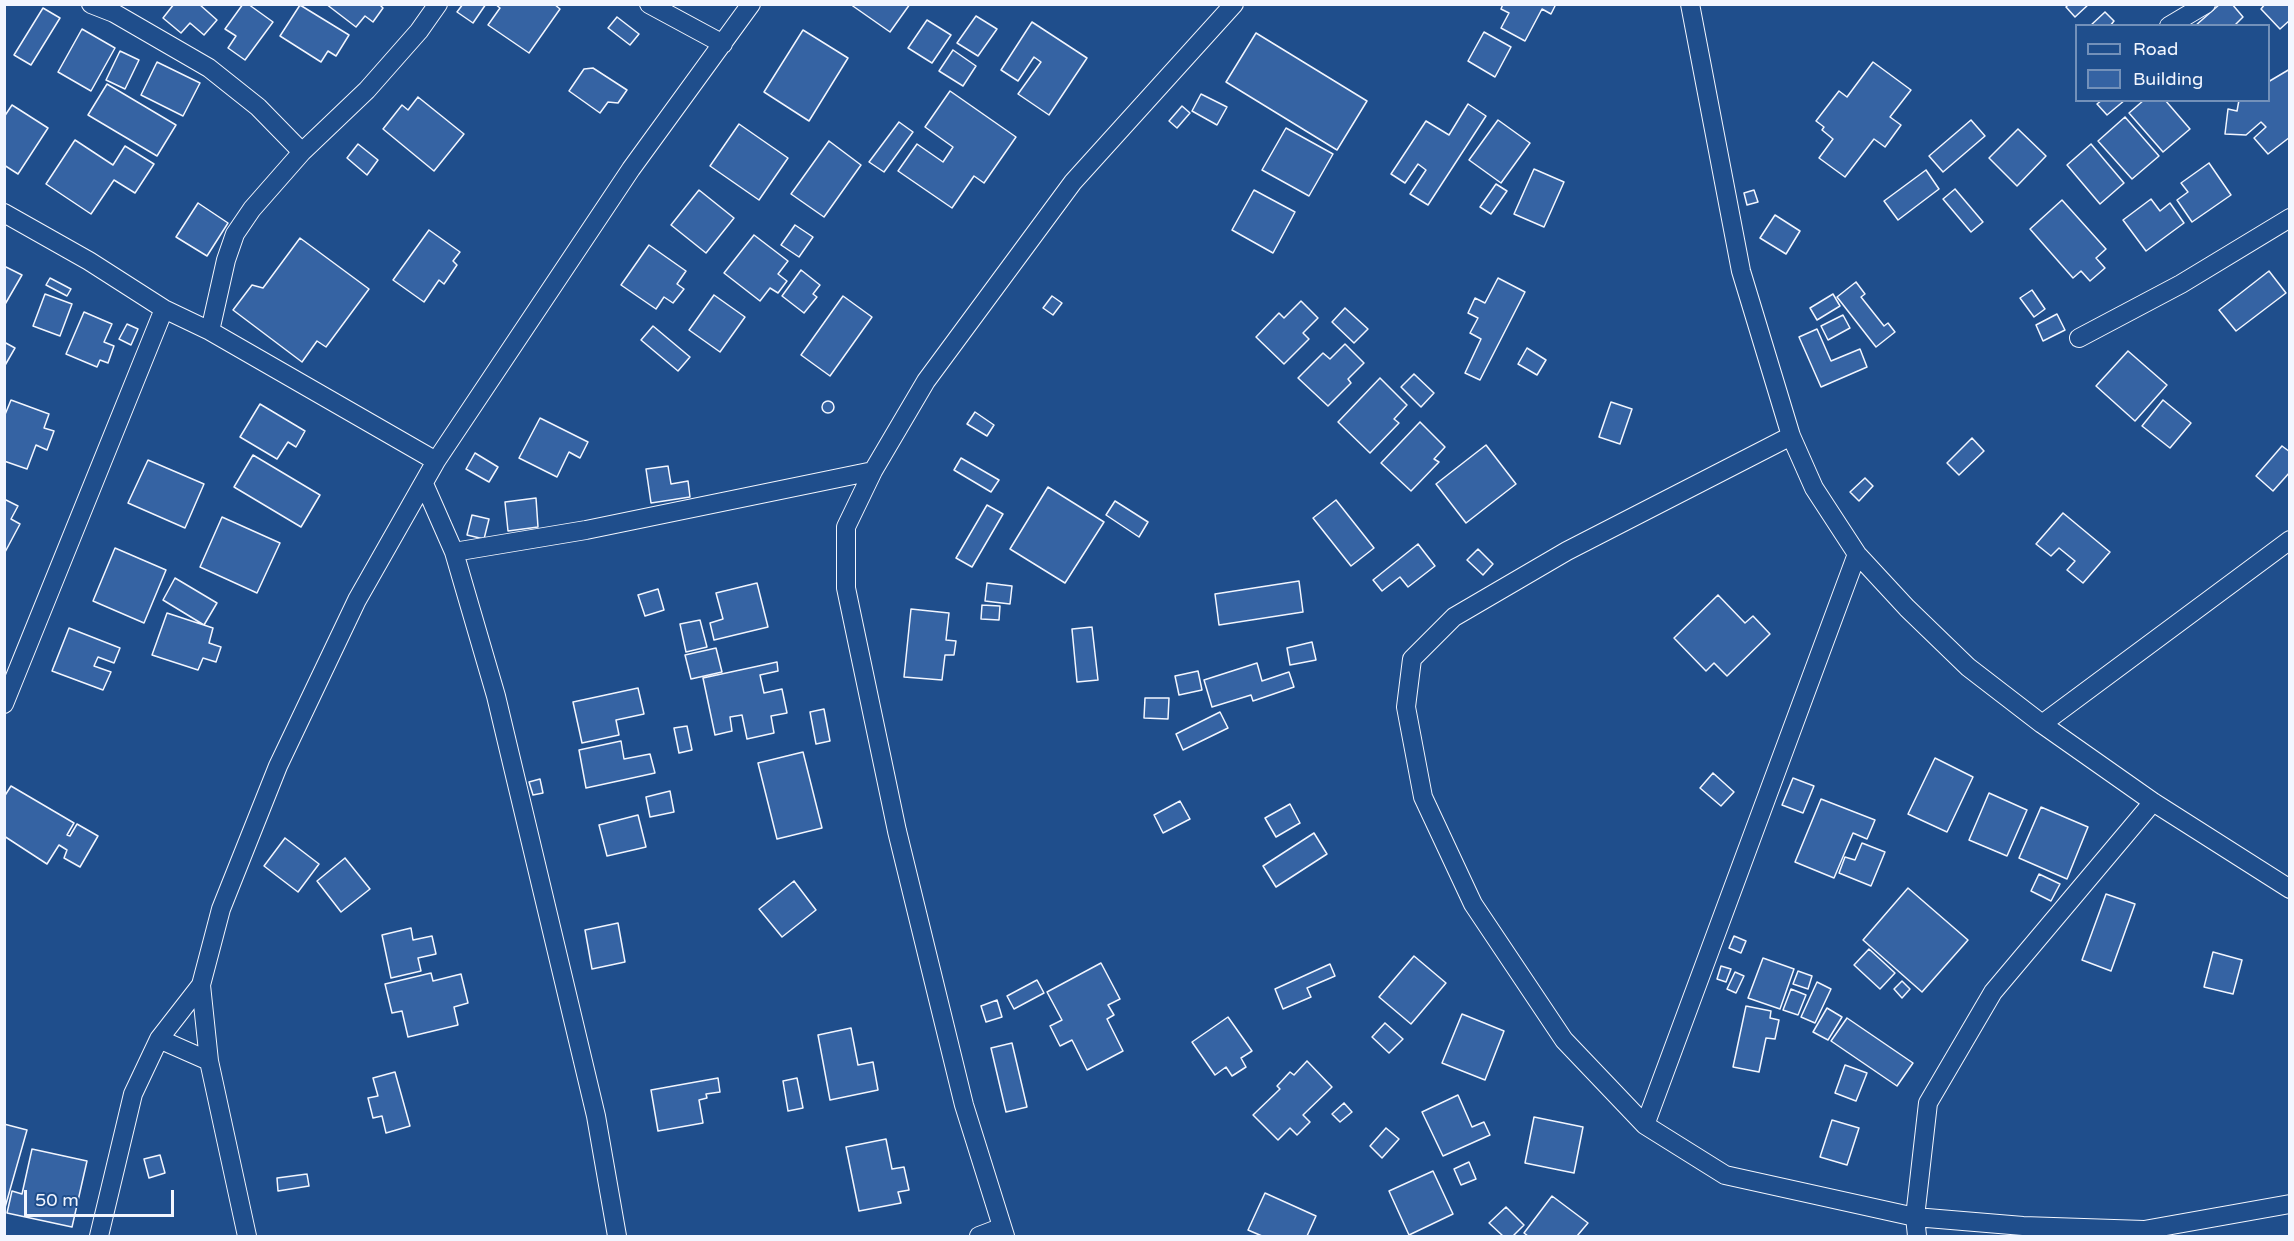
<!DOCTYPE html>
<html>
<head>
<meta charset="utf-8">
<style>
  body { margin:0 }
  #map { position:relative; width:2294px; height:1241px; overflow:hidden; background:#1f4e8c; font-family:"Varela Round",sans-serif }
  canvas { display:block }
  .frame { position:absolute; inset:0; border:6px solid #f2f6ff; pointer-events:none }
  .legend { position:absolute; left:2075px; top:24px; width:195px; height:78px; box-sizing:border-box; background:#1f4e8c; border:2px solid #7391ba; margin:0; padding:8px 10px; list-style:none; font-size:18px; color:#f2f6ff }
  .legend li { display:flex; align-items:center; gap:12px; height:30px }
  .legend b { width:30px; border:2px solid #7391ba }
  .scale { position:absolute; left:24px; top:1190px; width:150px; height:27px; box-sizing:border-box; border:3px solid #f2f6ff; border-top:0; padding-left:8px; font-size:18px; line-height:21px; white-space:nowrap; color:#f2f6ff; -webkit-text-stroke:4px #1f4e8c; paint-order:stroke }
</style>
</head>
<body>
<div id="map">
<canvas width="2294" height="1241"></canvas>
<div class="frame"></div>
<ul class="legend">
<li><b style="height:8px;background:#1f4e8c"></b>Road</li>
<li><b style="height:16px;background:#3563a3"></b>Building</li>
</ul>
<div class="scale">50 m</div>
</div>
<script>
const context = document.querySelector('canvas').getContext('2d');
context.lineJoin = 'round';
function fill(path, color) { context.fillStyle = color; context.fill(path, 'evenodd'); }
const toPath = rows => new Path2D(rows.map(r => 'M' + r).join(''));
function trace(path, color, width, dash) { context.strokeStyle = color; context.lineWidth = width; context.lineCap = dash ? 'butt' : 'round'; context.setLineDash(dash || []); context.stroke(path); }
const building = toPath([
  [174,4,199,4,217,20,204,35,190,23,181,33,163,18,174,4],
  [243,4,248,4,273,22,245,60,228,48,236,36,225,29,243,4],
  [326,4,379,4,383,8,373,22,365,16,356,27,326,4],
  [463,4,486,4,473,23,457,12,463,4],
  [495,4,554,4,560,9,529,53,488,25,500,8,495,4],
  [850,4,910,4,890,32,850,4],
  [1503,4,1556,4,1551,14,1542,9,1525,41,1501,28,1509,13,1501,9,1503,4],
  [2069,4,2089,4,2075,17,2066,7,2069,4],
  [2220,4,2232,4,2243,17,2234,26,2195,26,2220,4],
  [2265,4,2287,4,2290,7,2290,20,2280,29,2261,9,2265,4],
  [300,5,349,35,336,56,328,51,321,62,280,36,300,5],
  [43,8,60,18,31,65,14,55,43,8],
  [2105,12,2114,21,2110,26,2090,26,2105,12],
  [976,16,997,29,978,56,957,43,976,16],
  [617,17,639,34,630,45,608,28,617,17],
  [927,20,951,35,932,63,908,48,927,20],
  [1032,22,1087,58,1049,115,1018,94,1041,62,1034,57,1018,81,1001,70,1032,22],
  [82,29,115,48,91,91,58,72,82,29],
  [803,30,848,58,809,121,764,92,803,30],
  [1484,32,1511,47,1495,77,1468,61,1484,32],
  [1256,33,1367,101,1337,150,1226,82,1256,33],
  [953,50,976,66,963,86,939,71,953,50],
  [120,51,139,60,125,89,106,80,120,51],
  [157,62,200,83,183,116,141,95,157,62],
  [1873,62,1911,90,1890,117,1901,125,1885,147,1874,139,1845,177,1819,158,1833,139,1822,130,1824,127,1816,121,1839,91,1847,97,1873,62],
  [593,68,627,90,618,103,608,102,600,113,569,91,584,69,593,68],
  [2290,69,2290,137,2268,154,2254,138,2266,127,2261,122,2246,135,2225,134,2228,109,2237,111,2239,100,2268,100,2268,82,2290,69],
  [107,84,176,125,157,156,88,115,107,84],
  [950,91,1016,137,984,183,974,176,952,208,898,171,917,144,943,162,953,147,925,127,950,91],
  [1201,94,1227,107,1217,125,1192,111,1201,94],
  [418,97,464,134,434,171,383,129,402,105,408,110,418,97],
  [2102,100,2125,100,2107,115,2097,104,2102,100],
  [2144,100,2165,100,2190,129,2163,152,2129,113,2144,100],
  [1468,104,1486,116,1428,205,1410,194,1426,170,1418,164,1405,183,1391,174,1426,121,1449,135,1468,104],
  [12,105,48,128,18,174,4,165,4,117,12,105],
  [1182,106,1190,113,1177,128,1169,121,1182,106],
  [2125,117,2159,156,2132,179,2098,141,2125,117],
  [1498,120,1530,143,1501,183,1469,160,1498,120],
  [1971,120,1985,136,1943,172,1929,156,1971,120],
  [899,122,913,132,884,172,869,162,899,122],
  [739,124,788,158,759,200,710,166,739,124],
  [1286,128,1333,154,1309,196,1262,170,1286,128],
  [2018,129,2046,156,2017,186,1989,158,2018,129],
  [75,140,113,165,125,146,154,164,135,193,114,180,91,214,46,184,75,140],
  [829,141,861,165,824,217,791,194,829,141],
  [358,144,378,160,367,175,347,158,358,144],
  [2091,144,2124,183,2100,204,2067,165,2091,144],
  [2209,163,2231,195,2192,222,2177,200,2188,192,2181,183,2209,163],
  [1534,169,1564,182,1544,227,1514,214,1534,169],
  [1926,170,1939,189,1898,220,1884,201,1926,170],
  [1496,184,1507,191,1491,214,1480,207,1496,184],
  [1955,189,1983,222,1971,232,1943,199,1955,189],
  [699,190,734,218,706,253,671,225,699,190],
  [1254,190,1295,212,1273,253,1232,230,1254,190],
  [1754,190,1758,202,1747,205,1744,193,1754,190],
  [2151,199,2160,211,2170,203,2184,223,2146,251,2123,220,2151,199],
  [2062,200,2106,249,2096,258,2105,268,2090,281,2081,271,2073,278,2030,229,2062,200],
  [198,203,228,223,207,256,176,237,198,203],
  [1775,215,1800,231,1786,254,1760,238,1775,215],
  [795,225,813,237,799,257,781,245,795,225],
  [429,230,460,252,453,261,457,265,444,284,439,280,424,302,393,280,429,230],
  [754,235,788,261,778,274,787,281,778,293,770,288,760,301,724,273,754,235],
  [300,238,369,289,326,347,317,341,302,362,233,310,252,285,263,288,300,238],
  [649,245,686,271,677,284,684,289,673,303,664,297,656,309,621,285,649,245],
  [4,266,22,275,4,306,4,266],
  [801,270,820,285,813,294,817,297,804,313,782,296,801,270],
  [2269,271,2286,293,2236,331,2219,310,2269,271],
  [50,278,71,289,67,296,46,285,50,278],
  [1498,278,1525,292,1480,380,1465,373,1481,339,1470,333,1478,318,1468,313,1475,298,1485,303,1498,278],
  [1856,282,1865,294,1861,297,1884,326,1888,323,1895,332,1876,347,1837,297,1856,282],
  [2032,290,2045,309,2034,317,2020,298,2032,290],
  [45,294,72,304,60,336,33,326,45,294],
  [1833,294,1840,306,1817,320,1810,308,1833,294],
  [714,295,745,317,720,352,689,330,714,295],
  [843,296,872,317,830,376,801,355,843,296],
  [1052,296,1062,303,1053,315,1043,308,1052,296],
  [1301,301,1318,318,1303,333,1309,339,1284,364,1256,337,1279,313,1284,318,1301,301],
  [1345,308,1368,329,1354,343,1332,322,1345,308],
  [84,312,112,324,104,342,114,346,108,363,100,360,97,367,66,354,84,312],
  [2057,314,2065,330,2043,341,2036,325,2057,314],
  [1843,315,1850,328,1828,340,1821,326,1843,315],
  [127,324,138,329,131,345,119,339,127,324],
  [653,326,690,357,678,371,641,340,653,326],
  [1817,329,1831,361,1860,349,1867,367,1821,387,1799,337,1817,329],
  [4,342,15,348,4,367,4,342],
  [1345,344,1364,363,1348,379,1351,383,1328,406,1298,378,1323,353,1330,359,1345,344],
  [1527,348,1546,360,1537,375,1518,364,1527,348],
  [2128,351,2167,385,2135,421,2096,386,2128,351],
  [1414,374,1434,393,1421,407,1401,387,1414,374],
  [1380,378,1407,405,1394,419,1399,423,1370,453,1338,422,1380,378],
  [11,400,49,414,44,428,54,431,47,450,36,445,27,469,4,461,4,417,11,400],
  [2163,400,2191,423,2170,448,2142,426,2163,400],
  '822 407a6 6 0 1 1 12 0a6 6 0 1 1-12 0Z',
  [1611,402,1632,409,1620,444,1599,437,1611,402],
  [260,404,305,431,296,447,288,442,277,459,240,437,260,404],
  [975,412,994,425,987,436,967,424,975,412],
  [540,418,588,442,580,458,569,452,557,477,519,458,540,418],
  [1420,422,1445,447,1434,459,1439,462,1411,491,1381,463,1420,422],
  [1972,438,1984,451,1959,475,1947,463,1972,438],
  [1486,445,1516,484,1466,523,1436,484,1486,445],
  [2282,446,2290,452,2290,472,2273,491,2256,476,2282,446],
  [475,453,498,467,489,482,466,469,475,453],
  [253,455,320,495,301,527,234,487,253,455],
  [961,458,999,480,991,492,954,470,961,458],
  [148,460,204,484,185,528,128,503,148,460],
  [668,466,671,484,688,481,690,497,651,503,646,469,668,466],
  [1865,478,1873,486,1859,501,1850,492,1865,478],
  [1048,487,1104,522,1065,583,1010,549,1048,487],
  [536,498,538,527,508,531,505,502,536,498],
  [4,499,18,506,11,519,20,524,4,554,4,499],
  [1336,500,1374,548,1351,566,1313,518,1336,500],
  [1115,501,1148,522,1139,537,1106,515,1115,501],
  [987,505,1003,514,972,567,956,558,987,505],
  [2063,513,2110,552,2083,583,2067,570,2075,561,2059,548,2051,556,2036,544,2063,513],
  [472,515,489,519,484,539,467,535,472,515],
  [222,517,280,543,257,593,200,567,222,517],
  [1418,544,1435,566,1408,587,1400,577,1382,591,1373,580,1418,544],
  [115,548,166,570,144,623,93,601,115,548],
  [1478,549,1493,564,1483,575,1467,560,1478,549],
  [175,578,217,603,204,625,163,600,175,578],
  [1299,581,1303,612,1219,625,1215,594,1299,581],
  [757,583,768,627,714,640,710,623,723,619,716,593,757,583],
  [987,583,1012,586,1010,604,985,601,987,583],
  [658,589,664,610,645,616,638,595,658,589],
  [1718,595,1745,623,1753,616,1770,634,1727,676,1714,663,1706,671,1674,638,1718,595],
  [982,605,1000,606,999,620,981,619,982,605],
  [911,609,949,613,946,640,956,641,954,655,945,655,942,680,904,677,911,609],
  [167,613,213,628,209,643,221,647,216,662,203,658,198,670,152,655,167,613],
  [700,620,707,647,686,652,680,624,700,620],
  [1092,627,1098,680,1077,682,1072,629,1092,627],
  [69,628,120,648,114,663,98,657,94,666,111,672,103,690,52,671,69,628],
  [1312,642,1316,660,1290,665,1287,648,1312,642],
  [716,648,722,672,691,679,685,655,716,648],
  [777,662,778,671,760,675,764,693,782,689,787,713,771,716,774,733,747,739,742,715,730,717,732,731,715,735,703,678,777,662],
  [1257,663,1262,681,1289,672,1294,687,1253,701,1251,695,1212,707,1204,680,1257,663],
  [1198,671,1202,690,1179,695,1175,676,1198,671],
  [638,688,644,714,616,720,619,735,582,743,573,702,638,688],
  [1145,698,1169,698,1168,719,1144,718,1145,698],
  [824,709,830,741,816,744,810,712,824,709],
  [1220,712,1228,728,1183,750,1176,734,1220,712],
  [687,726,692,750,679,753,674,728,687,726],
  [621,741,624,759,650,754,655,773,586,788,579,750,621,741],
  [803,752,822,828,777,839,758,763,803,752],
  [1935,758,1973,777,1947,832,1908,814,1935,758],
  [1713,773,1734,792,1721,806,1700,788,1713,773],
  [1793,778,1814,786,1803,813,1782,805,1793,778],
  [540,779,543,793,533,795,529,782,540,779],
  [11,786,74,823,67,835,70,836,77,824,98,836,80,867,64,858,67,850,59,845,47,864,4,836,4,797,11,786],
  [670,791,674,812,650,817,646,797,670,791],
  [1989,793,2027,810,2007,856,1969,840,1989,793],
  [1821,799,1875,820,1867,839,1853,833,1834,878,1795,862,1821,799],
  [1180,801,1190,819,1163,833,1154,815,1180,801],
  [1290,804,1300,823,1276,837,1265,818,1290,804],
  [2041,807,2088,827,2067,879,2019,858,2041,807],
  [638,815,646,847,607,856,599,825,638,815],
  [1314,833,1327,854,1276,887,1263,866,1314,833],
  [285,838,319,864,298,892,264,866,285,838],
  [1862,843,1885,852,1871,886,1839,873,1845,857,1855,860,1862,843],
  [345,858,370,889,341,912,317,881,345,858],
  [2039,874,2060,884,2051,901,2031,891,2039,874],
  [794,881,816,910,782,937,759,909,794,881],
  [1908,888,1968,940,1922,992,1863,940,1908,888],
  [2106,894,2135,904,2111,971,2082,960,2106,894],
  [618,923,625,962,592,969,585,930,618,923],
  [411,928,413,940,432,936,436,954,418,958,421,971,391,978,382,935,411,928],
  [1734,936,1746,941,1741,953,1729,948,1734,936],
  [1869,949,1895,973,1880,989,1854,965,1869,949],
  [2213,952,2242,960,2233,994,2204,987,2213,952],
  [1414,956,1446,983,1411,1024,1379,997,1414,956],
  [1763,958,1794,969,1780,1009,1748,998,1763,958],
  [1101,963,1120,999,1108,1005,1114,1015,1107,1019,1123,1051,1087,1070,1072,1040,1060,1046,1050,1026,1062,1020,1047,992,1101,963],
  [1330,964,1335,976,1307,988,1311,997,1283,1009,1275,989,1330,964],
  [1721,966,1731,969,1726,982,1717,979,1721,966],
  [1798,971,1812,976,1808,989,1793,984,1798,971],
  [1735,972,1744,976,1736,993,1727,989,1735,972],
  [431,973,433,981,461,974,468,1003,454,1007,458,1025,408,1037,402,1011,392,1013,385,984,431,973],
  [1037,980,1044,993,1014,1009,1007,996,1037,980],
  [1902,981,1910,989,1902,998,1894,989,1902,981],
  [1817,982,1831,989,1815,1023,1801,1017,1817,982],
  [1791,989,1806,995,1798,1015,1783,1010,1791,989],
  [997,1000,1002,1017,986,1022,981,1006,997,1000],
  [1746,1006,1771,1011,1770,1018,1779,1020,1775,1039,1766,1038,1759,1072,1733,1067,1746,1006],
  [1827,1008,1842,1017,1828,1040,1813,1032,1827,1008],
  [1462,1014,1504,1031,1485,1080,1442,1063,1462,1014],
  [1228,1017,1252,1051,1241,1058,1246,1067,1232,1076,1226,1067,1215,1075,1192,1042,1228,1017],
  [1847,1018,1913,1063,1897,1086,1831,1041,1847,1018],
  [1385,1023,1403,1039,1389,1053,1372,1037,1385,1023],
  [851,1028,858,1065,873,1062,878,1090,830,1100,818,1035,851,1028],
  [1012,1043,1027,1107,1006,1112,991,1048,1012,1043],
  [1307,1061,1332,1087,1303,1115,1310,1122,1297,1135,1290,1128,1278,1140,1253,1115,1280,1089,1277,1086,1290,1072,1294,1075,1307,1061],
  [1845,1065,1867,1073,1856,1101,1835,1093,1845,1065],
  [395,1072,410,1126,386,1133,382,1116,373,1118,368,1098,378,1096,373,1078,395,1072],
  [718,1078,720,1092,706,1094,707,1098,699,1100,703,1123,658,1131,651,1090,718,1078],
  [797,1078,803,1108,788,1111,783,1081,797,1078],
  [1458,1095,1472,1127,1484,1122,1490,1135,1443,1156,1422,1112,1458,1095],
  [1344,1103,1352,1112,1340,1122,1332,1114,1344,1103],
  [1534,1117,1583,1127,1574,1173,1525,1163,1534,1117],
  [1832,1120,1859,1128,1847,1165,1820,1157,1832,1120],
  [4,1124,27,1130,4,1211,4,1124],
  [1386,1128,1399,1139,1382,1158,1370,1146,1386,1128],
  [886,1139,892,1169,904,1167,909,1190,898,1192,901,1203,859,1211,846,1147,886,1139],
  [32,1149,87,1161,72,1227,7,1213,12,1191,22,1194,32,1149],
  [160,1155,165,1173,149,1178,144,1159,160,1155],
  [1469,1162,1476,1179,1461,1185,1454,1169,1469,1162],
  [1433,1171,1453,1214,1409,1235,1389,1191,1433,1171],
  [307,1174,309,1186,278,1191,277,1178,307,1174],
  [1265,1193,1316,1216,1307,1236,1262,1236,1248,1230,1265,1193],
  [1552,1196,1588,1223,1577,1236,1528,1236,1524,1233,1552,1196],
  [1506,1207,1524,1225,1513,1236,1503,1236,1489,1223,1506,1207]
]);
const street = toPath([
  [91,4,114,13,209,68,258,107,302,152],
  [649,4,723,44],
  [1690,4,1741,271,1791,436,1814,488,1857,554,1907,608,1968,667,2042,724,2153,802,2290,889],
  [2169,26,2206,4],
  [4,213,89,261,164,309,210,331,436,461],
  [210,331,226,260,235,234,252,209,302,152,367,90,419,31,438,4],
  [2079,338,2181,284,2290,218],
  [1791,436,1567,551,1454,617,1412,659,1406,707,1423,797,1473,904,1564,1040,1645,1125,1725,1175,1915,1217,2023,1226,2144,1230,2290,1204],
  [425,486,454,552,496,696,596,1116,617,1236],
  [454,552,586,530,873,471],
  [4,704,164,309],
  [2042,724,2290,540],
  [159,1039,209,1061],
  [1645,1125,1857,554],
  [99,1236,133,1094,159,1039,201,985],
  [247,1236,209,1061,201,985,221,909,278,766,357,600,436,461,631,169,751,4],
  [979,1236,1000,1228],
  [1005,1236,964,1105,897,831,846,588,846,527,873,471,926,381,1073,182,1234,4],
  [1917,1236,1915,1217,1928,1103,1993,992,2153,802]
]);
fill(building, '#3563a3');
trace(building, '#f2f6ff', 1.5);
trace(street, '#f2f6ff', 20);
trace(street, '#1f4e8c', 18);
</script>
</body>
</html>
